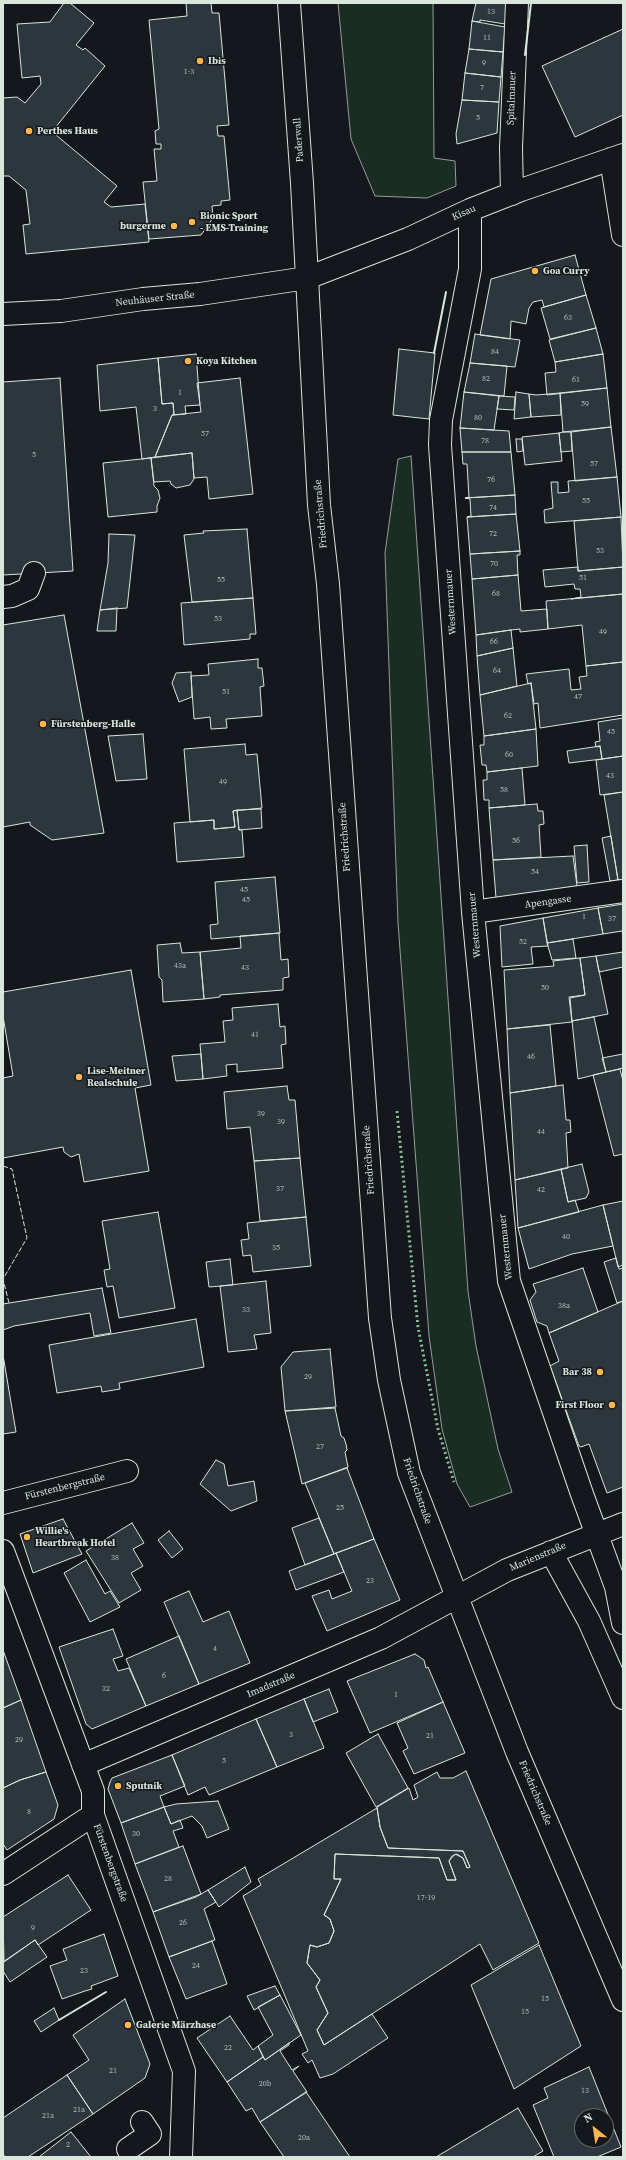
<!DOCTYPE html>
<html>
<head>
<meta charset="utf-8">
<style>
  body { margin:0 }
  #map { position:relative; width:626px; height:2160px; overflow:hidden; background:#14181c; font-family:"Source Serif 4",serif }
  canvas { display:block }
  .frame { position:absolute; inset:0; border:4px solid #d8e6dc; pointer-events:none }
  .north { position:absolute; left:574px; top:2108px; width:40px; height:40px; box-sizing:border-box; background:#14181c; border:1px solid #626a69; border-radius:50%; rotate:330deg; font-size:11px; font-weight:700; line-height:16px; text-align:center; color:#d8e6dc }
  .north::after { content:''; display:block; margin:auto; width:14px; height:18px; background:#ffb74d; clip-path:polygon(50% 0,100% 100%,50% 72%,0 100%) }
</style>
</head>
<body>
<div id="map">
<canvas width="626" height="2160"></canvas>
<div class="frame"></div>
<div class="north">N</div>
</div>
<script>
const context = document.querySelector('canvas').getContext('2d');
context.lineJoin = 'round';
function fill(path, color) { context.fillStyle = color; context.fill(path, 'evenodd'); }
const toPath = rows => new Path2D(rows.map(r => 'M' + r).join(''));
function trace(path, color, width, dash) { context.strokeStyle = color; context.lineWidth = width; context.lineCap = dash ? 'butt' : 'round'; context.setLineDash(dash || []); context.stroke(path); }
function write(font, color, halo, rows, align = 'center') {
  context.font = font + ' "Source Serif 4",serif'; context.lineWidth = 3; context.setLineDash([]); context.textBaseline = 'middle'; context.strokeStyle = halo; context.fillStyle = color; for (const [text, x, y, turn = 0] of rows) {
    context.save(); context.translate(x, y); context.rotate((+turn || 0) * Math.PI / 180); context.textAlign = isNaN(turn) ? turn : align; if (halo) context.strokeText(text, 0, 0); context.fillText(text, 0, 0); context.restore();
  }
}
const green = toPath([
  [338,3,433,3,434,158,455,161,456,186,427,198,375,196,351,139,338,3],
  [411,456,468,1291,476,1346,498,1449,512,1492,470,1507,457,1484,442,1429,429,1336,398,923,385,553,398,459,411,456]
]);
const building = toPath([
  [64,3,70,3,94,23,76,45,83,50,85,48,105,66,55,128,56,135,117,186,104,202,111,207,145,204,149,242,26,254,23,225,30,224,26,190,9,176,3,176,3,98,17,97,25,103,41,84,40,76,22,78,17,24,50,22,64,3],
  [186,3,211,3,212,13,219,13,229,125,217,126,218,136,224,136,230,200,221,201,221,205,212,206,213,218,201,235,149,239,143,182,157,181,154,149,161,149,161,144,156,144,155,131,159,129,149,20,187,16,186,3],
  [476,3,508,3,505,24,480,20,480,22,472,21,476,3],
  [472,21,505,27,503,52,469,49,472,21],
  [623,29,623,115,575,137,542,66,623,29],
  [469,49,503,52,501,77,465,73,469,49],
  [465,73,501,77,499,102,462,100,465,73],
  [462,100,499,102,497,133,457,144,456,134,462,100],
  [575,255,586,295,544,307,542,300,533,302,529,308,526,324,511,321,510,339,480,335,491,279,575,255],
  [586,295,596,328,550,339,541,308,586,295],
  [596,328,603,354,555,362,549,340,596,328],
  [475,334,520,340,515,367,470,363,475,334],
  [399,349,435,353,429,419,393,415,399,349],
  [196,354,200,405,185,406,186,414,174,415,173,403,162,404,158,358,196,354],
  [603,354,607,388,547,395,545,373,556,372,555,362,603,354],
  [158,358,162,404,173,403,174,415,172,415,155,457,142,459,136,407,100,411,97,365,158,358],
  [470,363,507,366,504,396,464,392,470,363],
  [60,378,73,571,3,575,3,382,60,378],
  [240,378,253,494,209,499,207,477,194,478,192,453,155,457,172,415,201,412,197,383,240,378],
  [607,388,611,427,563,432,560,393,607,388],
  [464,392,499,396,494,430,460,428,464,392],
  [516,392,529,394,531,417,514,419,516,392],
  [560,393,561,415,531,417,529,394,536,395,560,393],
  [499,396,515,397,514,410,497,409,499,396],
  [611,427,617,477,575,481,571,432,611,427],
  [460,428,509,431,511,452,462,452,460,428],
  [563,432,571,432,572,451,561,452,559,433,563,432],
  [559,433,562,461,525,465,522,437,559,433],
  [516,439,522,439,523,451,517,452,516,439],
  [462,452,511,452,515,495,465,498,469,497,467,464,463,464,462,452],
  [192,453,194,479,190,485,176,488,171,484,170,481,154,482,151,458,192,453],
  [151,458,154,486,158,490,160,498,157,506,157,512,108,517,103,463,151,458],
  [617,477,621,517,545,523,544,510,553,508,551,482,558,482,558,493,569,492,568,481,617,477],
  [515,495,516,514,467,517,471,516,470,499,465,498,515,495],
  [516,514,520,551,470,554,467,517,516,514],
  [621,517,623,567,578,571,574,521,621,517],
  [247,529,253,598,192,602,184,535,204,533,203,531,247,529],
  [109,534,135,535,127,608,100,610,108,563,109,534],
  [520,551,520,555,517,555,518,575,472,579,470,554,520,551],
  [578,567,578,571,623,567,623,594,571,599,581,597,580,589,575,589,574,584,545,587,543,570,578,567],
  [518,575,521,611,547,609,548,629,520,632,520,629,511,630,476,635,472,579,518,575],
  [623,594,623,662,586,666,582,625,548,629,546,601,623,594],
  [253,598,256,634,250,634,250,639,184,645,181,603,253,598],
  [117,608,116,631,97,631,100,610,117,608],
  [64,615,104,833,52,840,30,825,30,822,3,827,3,625,64,615],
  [511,630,513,648,477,656,476,635,511,630],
  [513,648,517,686,480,695,477,656,513,648],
  [258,659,258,668,262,668,264,686,260,687,262,716,226,719,227,728,211,729,210,717,194,719,191,676,209,675,208,664,258,659],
  [623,662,623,715,540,728,538,703,534,704,531,683,528,684,526,674,569,669,571,690,581,689,579,677,587,676,586,666,623,662],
  [191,672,192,697,179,702,172,683,176,673,191,672],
  [531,683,536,729,484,736,480,695,531,683],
  [623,718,623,756,602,759,600,746,596,747,595,742,600,741,598,722,623,718],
  [536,729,538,766,487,772,486,765,482,765,480,745,484,745,484,736,536,729],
  [143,734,147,779,116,781,108,736,143,734],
  [245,744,246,755,257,754,262,808,233,811,235,827,214,829,214,820,190,822,184,749,245,744],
  [600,746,602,759,569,763,567,751,600,746],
  [623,756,623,792,600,795,596,760,623,756],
  [522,768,525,805,489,808,489,800,484,800,483,780,487,780,487,772,522,768],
  [623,792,623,880,618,880,604,795,623,792],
  [537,804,538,811,543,811,544,824,539,825,541,857,493,860,489,808,537,804],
  [261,809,262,828,239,830,237,810,261,809],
  [237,810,239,830,242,830,244,857,177,862,174,823,214,820,214,829,235,827,233,811,237,810],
  [611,836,618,880,610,881,602,838,611,836],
  [587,845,589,882,577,883,574,846,587,845],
  [573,856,577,886,496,898,493,860,573,856],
  [275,877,280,933,211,939,210,925,218,924,215,882,275,877],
  [623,904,623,936,622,931,603,934,598,908,623,904],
  [598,908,603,934,547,943,543,918,598,908],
  [543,918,548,946,531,947,533,964,502,967,500,926,543,918],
  [279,933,281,960,288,959,289,977,283,978,283,990,220,995,220,997,204,999,200,952,241,948,240,936,279,933],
  [573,939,576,958,552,960,547,943,573,939],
  [180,943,182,953,200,952,204,999,163,1002,162,980,159,977,157,945,180,943],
  [623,952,623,967,599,972,596,956,623,952],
  [596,956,608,1014,572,1021,570,998,585,995,580,958,596,956],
  [580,958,585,995,569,997,572,1022,507,1029,504,970,554,966,553,961,580,958],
  [131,970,151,1085,135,1088,149,1171,84,1182,79,1154,71,1157,64,1152,63,1147,3,1158,3,1078,13,1076,3,1016,3,992,131,970],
  [278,1004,280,1027,285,1026,286,1044,281,1045,283,1068,237,1072,237,1064,226,1065,227,1076,203,1079,200,1044,225,1042,223,1021,233,1020,232,1008,278,1004],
  [594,1017,606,1072,578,1079,572,1021,594,1017],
  [550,1025,556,1086,510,1093,507,1029,550,1025],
  [201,1054,203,1079,176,1081,172,1056,201,1054],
  [623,1054,623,1068,606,1072,602,1058,623,1054],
  [620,1069,623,1081,623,1154,614,1156,593,1075,620,1069],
  [563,1085,566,1120,570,1120,571,1132,566,1133,568,1168,515,1180,510,1093,563,1085],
  [287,1086,289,1100,295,1100,300,1158,254,1161,250,1127,227,1129,224,1092,287,1086],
  [300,1158,306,1217,260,1221,254,1161,300,1158],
  [582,1164,589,1192,586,1198,568,1202,561,1169,582,1164],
  [561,1169,568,1202,575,1200,579,1212,518,1228,515,1180,561,1169],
  [623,1201,623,1265,618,1267,603,1205,623,1201],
  [603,1205,613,1246,572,1254,529,1269,518,1228,603,1205],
  [158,1212,175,1308,119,1318,113,1286,107,1287,104,1270,110,1269,102,1221,158,1212],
  [306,1217,311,1266,253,1272,251,1255,243,1256,241,1240,249,1239,247,1223,306,1217],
  [616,1258,619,1269,623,1268,623,1301,617,1303,604,1262,616,1258],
  [230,1259,233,1285,209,1287,206,1262,230,1259],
  [583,1268,598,1312,549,1333,547,1326,537,1322,530,1300,536,1292,533,1284,583,1268],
  [266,1281,271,1333,254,1335,257,1349,228,1352,220,1286,266,1281],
  [102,1288,111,1333,94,1336,90,1313,14,1326,3,1330,3,1304,102,1288],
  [623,1301,623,1487,607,1493,589,1444,581,1447,579,1446,550,1366,559,1361,549,1333,623,1301],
  [196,1319,204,1367,119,1383,120,1389,102,1392,101,1386,57,1393,49,1345,196,1319],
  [330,1349,336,1407,285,1411,281,1367,293,1352,330,1349],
  [3,1355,16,1432,3,1434,3,1355],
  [335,1408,341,1436,344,1438,346,1444,347,1450,345,1452,348,1467,302,1484,285,1411,335,1408],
  [216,1460,224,1464,228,1486,254,1481,257,1501,231,1511,200,1484,216,1460],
  [347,1468,374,1539,334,1554,305,1483,347,1468],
  [319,1518,334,1554,305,1565,292,1528,319,1518],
  [63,1519,82,1554,33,1573,20,1534,63,1519],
  [132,1523,144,1543,133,1549,143,1566,131,1573,141,1590,119,1603,86,1551,132,1523],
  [169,1531,183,1549,172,1558,158,1540,169,1531],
  [374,1539,400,1600,327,1631,312,1596,329,1590,332,1599,352,1591,336,1553,374,1539],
  [336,1553,344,1572,296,1590,289,1571,336,1553],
  [86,1560,105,1594,110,1591,120,1607,90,1622,64,1573,86,1560],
  [189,1591,203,1622,229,1611,250,1663,199,1684,164,1602,189,1591],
  [113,1629,123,1656,113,1659,118,1671,129,1668,146,1706,92,1729,86,1724,59,1647,113,1629],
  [179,1636,199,1684,146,1706,126,1659,179,1636],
  [3,1650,21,1700,3,1708,3,1650],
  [415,1654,424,1660,426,1668,428,1667,443,1702,370,1733,347,1681,415,1654],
  [329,1689,338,1712,313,1722,304,1699,329,1689],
  [304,1699,324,1748,277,1767,256,1719,304,1699],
  [21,1700,46,1772,20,1780,3,1788,3,1708,21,1700],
  [443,1702,465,1753,414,1774,403,1751,408,1748,397,1723,443,1702],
  [256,1719,277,1767,209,1795,205,1787,188,1795,172,1755,256,1719],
  [378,1734,408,1788,376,1807,346,1753,378,1734],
  [172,1755,185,1786,160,1796,164,1807,121,1823,108,1789,110,1782,112,1778,172,1755],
  [466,1771,539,1943,493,1970,480,1944,324,2045,317,2030,328,2013,316,1987,320,1980,307,1963,310,1945,317,1947,329,1943,334,1931,330,1919,324,1915,341,1879,334,1879,335,1854,439,1858,447,1880,456,1880,449,1861,452,1856,457,1854,463,1858,467,1868,470,1867,463,1851,388,1848,380,1827,377,1807,409,1788,413,1800,418,1797,414,1785,437,1772,440,1778,453,1778,466,1771],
  [46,1772,58,1805,54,1819,7,1850,3,1844,3,1788,20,1780,46,1772],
  [218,1801,229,1829,207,1838,202,1826,192,1816,171,1824,164,1807,176,1804,218,1801],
  [164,1807,171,1824,180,1820,183,1828,173,1831,179,1847,135,1864,121,1823,164,1807],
  [377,1808,380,1827,388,1848,463,1851,470,1867,467,1868,463,1858,455,1854,449,1861,456,1880,447,1880,439,1858,335,1854,334,1879,341,1879,324,1915,330,1919,334,1931,329,1943,317,1947,310,1945,307,1963,320,1980,316,1987,328,2013,317,2030,324,2045,372,2014,388,2038,333,2074,320,2078,312,2060,308,2063,302,2054,308,2051,243,1896,261,1885,258,1879,377,1808],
  [183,1846,201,1894,153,1912,135,1864,183,1846],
  [245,1867,251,1882,219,1907,208,1890,245,1867],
  [68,1875,91,1910,38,1945,35,1940,4,1962,3,1917,68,1875],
  [208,1890,216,1902,204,1909,215,1940,169,1957,153,1912,196,1897,208,1890],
  [104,1934,118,1976,91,1986,92,1989,85,1991,62,1999,50,1966,67,1960,63,1949,104,1934],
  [35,1940,47,1957,10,1982,3,1971,3,1962,35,1940],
  [212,1941,227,1984,186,1999,169,1957,212,1941],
  [539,1945,581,2046,514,2089,471,1985,539,1945],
  [275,1986,280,1995,254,2010,247,1996,275,1986],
  [280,1995,301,2035,265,2060,258,2046,273,2035,258,2007,280,1995],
  [125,1999,150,2064,145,2078,93,2114,67,2075,89,2060,73,2035,125,1999],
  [54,2008,59,2020,41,2032,34,2021,54,2008],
  [230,2016,253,2050,258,2046,263,2057,227,2082,197,2038,230,2016],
  [289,2043,289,2045,280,2051,292,2070,299,2066,293,2071,307,2092,260,2122,252,2108,246,2111,227,2082,263,2057,265,2060,289,2043],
  [589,2067,621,2147,597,2157,554,2157,533,2105,548,2098,544,2088,589,2067],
  [582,2116,606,2116,606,2140,582,2140,582,2116],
  [67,2075,93,2114,28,2157,5,2157,3,2154,3,2118,67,2075],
  [306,2092,350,2157,284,2157,260,2122,306,2092],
  [518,2108,543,2151,533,2157,436,2157,518,2108],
  [71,2132,91,2157,39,2157,71,2132]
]);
const minor = toPath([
  [611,159,623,235],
  [512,194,511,148,517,3],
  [470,210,470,269,441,420,440,445,473,912,509,1281,582,1494,616,1587,623,1623],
  [307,278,408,239,470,210,521,190,623,155],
  [3,597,12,596,28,589,34,573],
  [473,912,623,891],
  [3,1503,127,1471],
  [3,1551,93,1791,93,1815,184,2071,181,2157],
  [551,1552,589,1621,623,1698],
  [83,1765,381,1638,507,1570,623,1524],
  [3,1874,93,1815],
  [128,2149,150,2134,142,2122]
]);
const major = toPath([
  [289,3,302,183,319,505,328,584,380,1318,389,1380,409,1473,517,1752,623,2000],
  [3,314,61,311,143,299,200,294,307,278]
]);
const hedge = toPath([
  [397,1111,418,1327,438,1429,454,1482]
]);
const fence = toPath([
  [3,1166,12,1169,27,1238,3,1279,9,1303]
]);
const wall = toPath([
  [525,55,531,3],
  [434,353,446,292],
  [59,2020,106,1992]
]);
const markers = [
  [200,61,4,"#ffb74d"],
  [29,131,4,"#ffb74d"],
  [192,222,4,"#ffb74d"],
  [174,226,4,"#ffb74d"],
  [535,271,4,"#ffb74d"],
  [188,361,4,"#ffb74d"],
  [43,724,4,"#ffb74d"],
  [79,1077,4,"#ffb74d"],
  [600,1372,4,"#ffb74d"],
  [612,1405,4,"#ffb74d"],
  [27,1537,4,"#ffb74d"],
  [118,1786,4,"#ffb74d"],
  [128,2025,4,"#ffb74d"]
];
const numberNames = [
  ["13",491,12],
  ["11",487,38],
  ["9",484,63],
  ["1-3",189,72],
  ["7",482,88],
  ["5",478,118],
  ["63",568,318],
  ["84",495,352],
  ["82",486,379],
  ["61",576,380],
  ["1",180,393],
  ["59",585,404],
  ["3",155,409],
  ["80",478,418],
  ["57",205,434],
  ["78",485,441],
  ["5",34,455],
  ["57",594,464],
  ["76",491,480],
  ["55",586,501],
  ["74",493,508],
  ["72",493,534],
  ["53",600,551],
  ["70",494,564],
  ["51",583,578],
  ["55",221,580],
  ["68",496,594],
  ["53",218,619],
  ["49",603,632],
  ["66",494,642],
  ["64",497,671],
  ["51",226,692],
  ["47",578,697],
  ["62",508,716],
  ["45",611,732],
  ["60",509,755],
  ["43",610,776],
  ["49",223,782],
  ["58",504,790],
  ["56",516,841],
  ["54",535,872],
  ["45",244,890],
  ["45",246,900],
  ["1",584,917],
  ["37",612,919],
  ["52",523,942],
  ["43a",180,966],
  ["43",245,968],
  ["50",545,988],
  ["41",255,1035],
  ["46",531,1057],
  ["39",261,1114],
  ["39",281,1122],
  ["44",541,1132],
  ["37",280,1189],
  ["42",541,1190],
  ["40",566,1237],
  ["35",276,1248],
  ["38a",564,1306],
  ["33",246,1310],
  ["29",308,1377],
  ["27",320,1447],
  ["25",340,1508],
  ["38",115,1558],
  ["23",370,1581],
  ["4",215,1649],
  ["6",164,1676],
  ["32",106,1689],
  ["1",396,1695],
  ["3",291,1735],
  ["21",430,1736],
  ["29",19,1740],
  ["5",224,1761],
  ["8",29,1812],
  ["30",136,1834],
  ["28",168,1879],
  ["17-19",426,1898],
  ["26",183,1923],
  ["9",33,1928],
  ["24",196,1966],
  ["23",84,1971],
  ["15",545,1999],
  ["15",525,2012],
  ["22",228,2048],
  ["21",113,2071],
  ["20b",265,2084],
  ["13",585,2091],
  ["21a",79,2110],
  ["21a",48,2116],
  ["20a",304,2138],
  ["2",68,2145]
];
const poiNames = [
  ["Ibis",208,61],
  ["Perthes Haus",37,131],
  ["Bionic Sport",200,216],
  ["- EMS-Training",200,228],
  ["burgerme",166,226,"right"],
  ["Goa Curry",543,271],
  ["Koya Kitchen",196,361],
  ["Fürstenberg-Halle",51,724],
  ["Lise-Meitner",87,1071],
  ["Realschule",87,1083],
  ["Bar 38",592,1372,"right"],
  ["First Floor",604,1405,"right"],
  ["Willie's",35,1531],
  ["Heartbreak Hotel",35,1543],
  ["Sputnik",126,1786],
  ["Galerie Märzhase",136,2025]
];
const streetNames = [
  ["Spitalmauer",512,98,-88],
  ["Paderwall",299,140,-94],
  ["Kisau",464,213,-24],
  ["Neuhäuser Straße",155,299,-6],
  ["Friedrichstraße",321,514,-95],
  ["Westernmauer",451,602,-94],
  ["Friedrichstraße",345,837,-94],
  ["Apengasse",548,902,-8],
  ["Westernmauer",475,925,-95],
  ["Friedrichstraße",369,1160,-94],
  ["Westernmauer",506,1247,-96],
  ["Fürstenbergstraße",65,1487,-14],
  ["Friedrichstraße",417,1491,71],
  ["Marienstraße",538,1557,-23],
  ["Imadstraße",271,1685,-23],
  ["Friedrichstraße",535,1793,67],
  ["Fürstenbergstraße",110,1863,70]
];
fill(green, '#1a2d24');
trace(green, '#939e99', 1);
fill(building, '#2c363c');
trace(building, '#d8e6dc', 1);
trace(minor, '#d8e6dc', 24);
trace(major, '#d8e6dc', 24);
trace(minor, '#14181c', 22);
trace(major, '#14181c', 22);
trace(hedge, '#8ac095', 3, [2, 3]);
trace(fence, '#d8e6dc', 1, [5, 2]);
trace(wall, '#d8e6dc', 2);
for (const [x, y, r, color] of markers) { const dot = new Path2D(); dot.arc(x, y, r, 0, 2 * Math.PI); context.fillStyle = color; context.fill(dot); trace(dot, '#14181c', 1.5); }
write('8px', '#adbab4', null, numberNames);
write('bold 10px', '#d8e6dc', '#14181c', poiNames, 'left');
write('10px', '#d8e6dc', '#14181c', streetNames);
</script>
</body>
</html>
